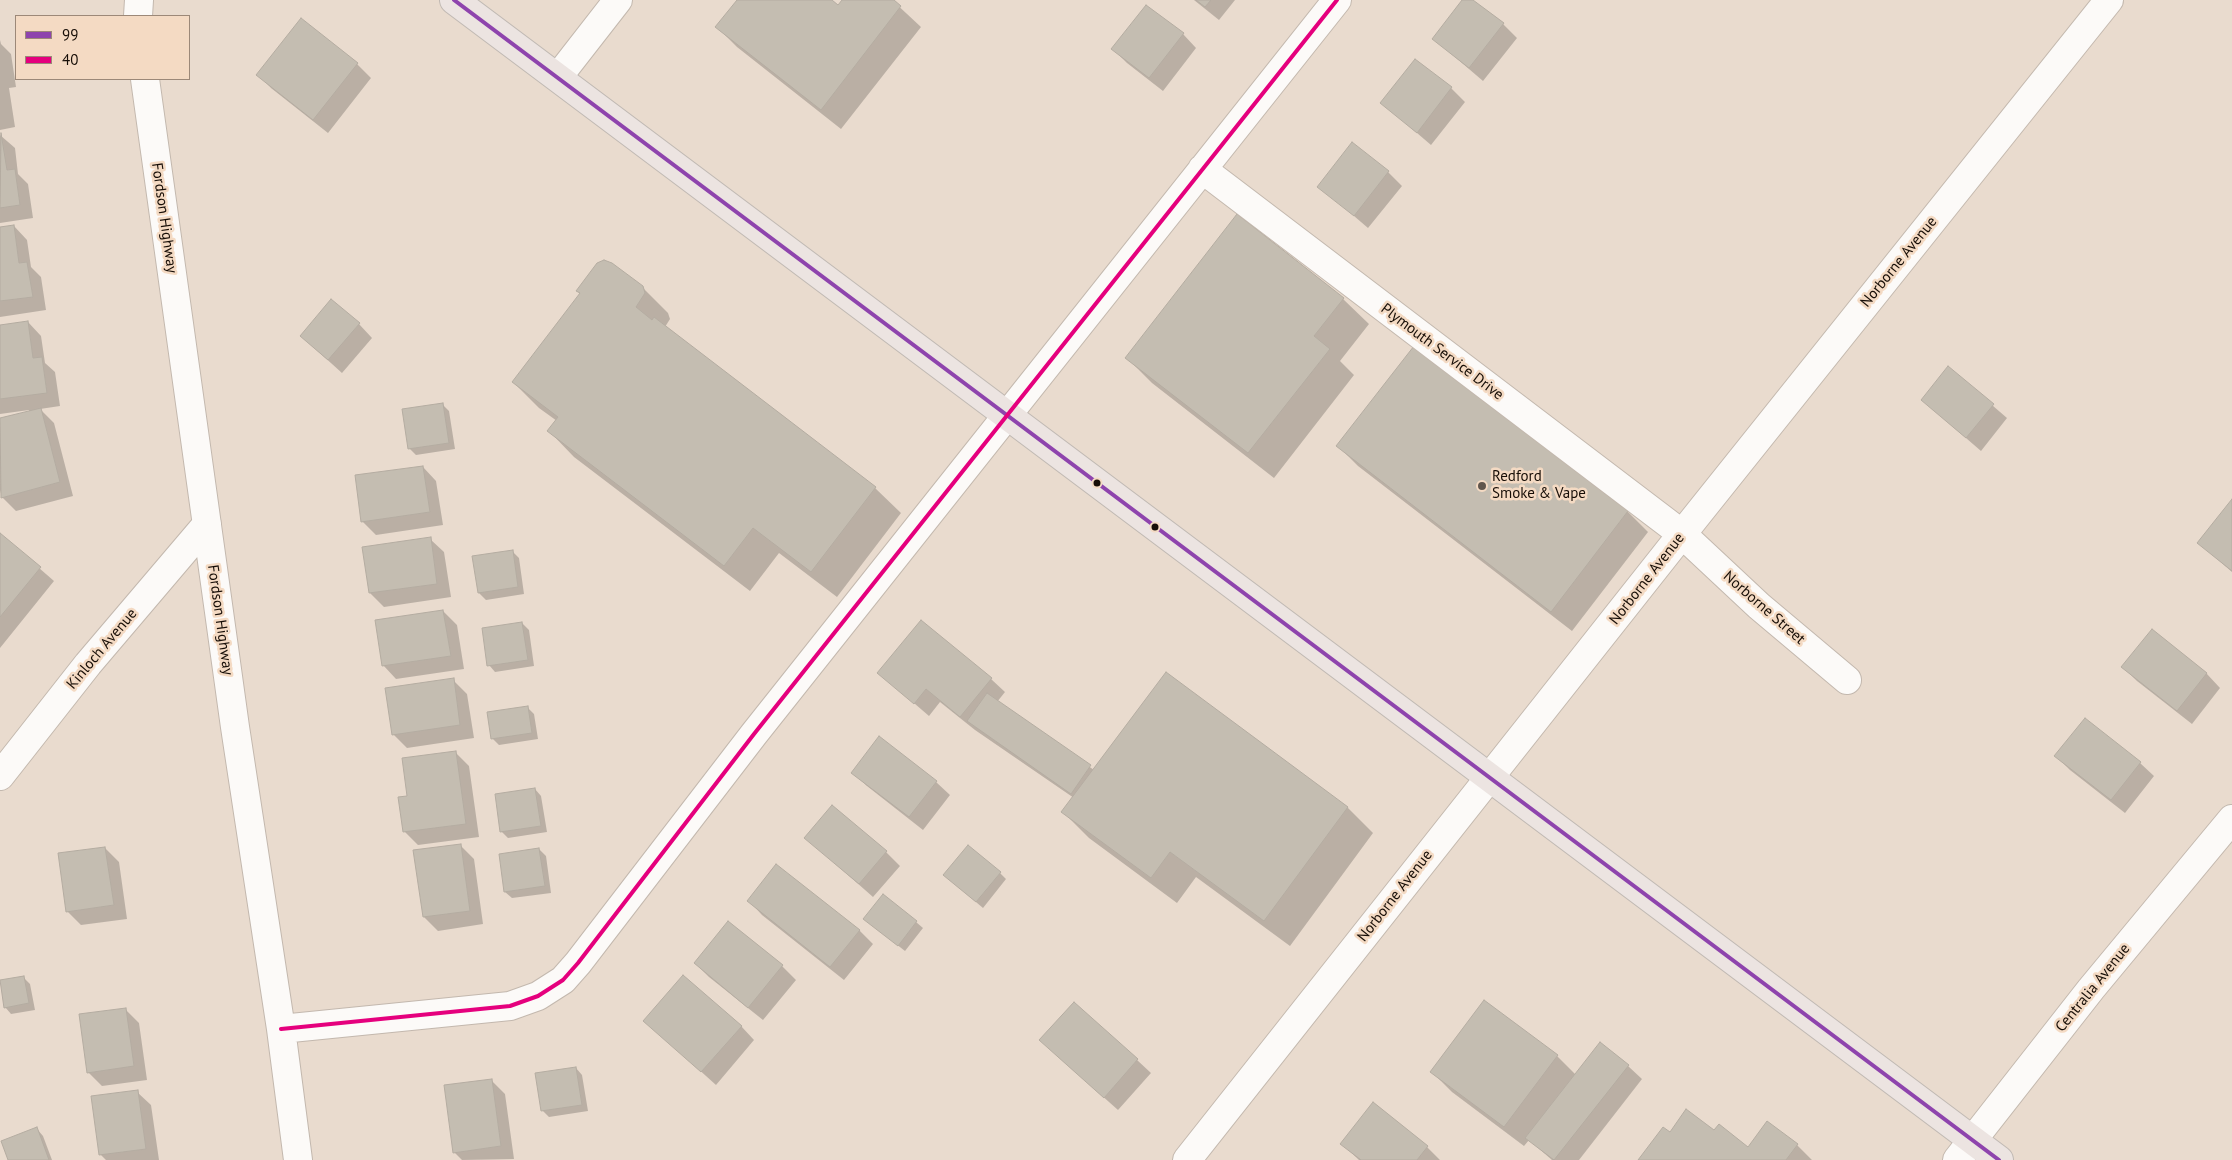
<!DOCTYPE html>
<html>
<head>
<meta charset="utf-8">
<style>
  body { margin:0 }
  #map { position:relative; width:2232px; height:1160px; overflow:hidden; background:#e9dbce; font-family:"PT Sans",sans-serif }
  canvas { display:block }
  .legend { position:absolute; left:15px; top:15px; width:175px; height:65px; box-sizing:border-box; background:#f4dac3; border:1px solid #9c8878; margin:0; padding:6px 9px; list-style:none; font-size:15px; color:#170e07 }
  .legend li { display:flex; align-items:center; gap:10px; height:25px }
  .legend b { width:25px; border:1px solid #9c8878 }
</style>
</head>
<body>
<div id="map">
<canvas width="2232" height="1160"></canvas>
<ul class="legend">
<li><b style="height:6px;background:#8e44ad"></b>99</li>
<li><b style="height:6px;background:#e5007d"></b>40</li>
</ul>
</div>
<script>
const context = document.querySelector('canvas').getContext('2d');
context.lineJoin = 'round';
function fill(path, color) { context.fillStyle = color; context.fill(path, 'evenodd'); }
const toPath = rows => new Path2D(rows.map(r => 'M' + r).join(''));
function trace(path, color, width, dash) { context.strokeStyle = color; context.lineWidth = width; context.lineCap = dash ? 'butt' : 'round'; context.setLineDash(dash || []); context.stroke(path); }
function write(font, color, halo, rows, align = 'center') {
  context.font = font + ' "PT Sans",sans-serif'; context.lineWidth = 5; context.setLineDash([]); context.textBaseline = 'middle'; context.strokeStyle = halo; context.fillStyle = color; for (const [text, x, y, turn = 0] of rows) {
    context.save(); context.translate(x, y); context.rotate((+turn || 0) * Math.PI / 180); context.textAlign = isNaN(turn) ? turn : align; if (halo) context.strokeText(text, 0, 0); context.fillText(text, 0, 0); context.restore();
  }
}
const shadow = toPath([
  [738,0,830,0,838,7,843,0,892,0,921,27,841,129,737,47,717,27],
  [1194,0,1235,0,1219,20],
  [1464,0,1471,0,1503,24,1517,38,1483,81,1434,39],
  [1183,34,1196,48,1163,91,1127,63,1113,49],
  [0,40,1,44,11,54,16,87,9,88,15,127,0,130],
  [1415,60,1451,88,1465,102,1431,145,1382,103],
  [357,64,371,78,328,133,271,88,258,74],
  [0,135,15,148,18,174,28,184,33,218,0,223],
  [1388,172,1402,186,1368,228,1319,186],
  [14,226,27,240,31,267,41,277,46,310,0,317,0,228],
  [642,287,668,313,670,319,665,327,875,488,901,513,837,597,779,553,750,591,574,457,549,431,557,421,539,408,513,382,581,294,577,291],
  [1343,299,1369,324,1340,361,1354,375,1274,478,1152,383,1127,358],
  [28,322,41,336,45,363,55,372,60,406,40,409,54,423,73,496,16,511,2,497,0,490,0,419,29,412,29,410,0,414,0,326],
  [359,324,372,338,342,373,301,336],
  [1414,347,1628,512,1648,532,1572,631,1358,466,1338,446],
  [1949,368,2007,418,1981,451,1922,400],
  [443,405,449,411,455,449,416,455,409,448],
  [423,467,436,481,443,525,376,535,362,521],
  [2232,501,2232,572,2199,543],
  [0,534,54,581,0,648],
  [430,539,444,552,451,597,384,607,370,593],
  [512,551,519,558,524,594,486,600,479,593,474,557],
  [443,611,457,625,464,669,396,679,383,665],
  [522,623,529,630,534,666,495,672,489,665],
  [2152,631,2207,674,2220,688,2192,724,2137,681,2123,667],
  [879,673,991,679,1005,692,997,702,1094,770,1348,808,1373,833,1290,946,1196,877,1177,903,1089,838,1063,812,1074,798,975,730,940,702,929,716],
  [453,680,467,694,474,738,407,748,393,734],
  [527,707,534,714,538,739,499,745,492,738],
  [455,752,469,766,479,837,418,845,405,832,408,797],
  [2056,756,2140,763,2154,776,2125,813,2070,770],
  [853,773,936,782,950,795,923,830,867,786],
  [535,789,541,796,547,832,508,838,501,831],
  [806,838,886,852,900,866,873,897],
  [460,845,474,859,483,924,438,931,424,917,415,851],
  [105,848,119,862,127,919,81,925,67,911],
  [539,849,546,856,551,893,512,898,505,892],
  [1000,873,1006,879,983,908,944,875],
  [749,901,859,930,873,944,844,980,762,915],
  [864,919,916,922,923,928,905,951],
  [695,963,782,966,796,980,763,1020,709,977],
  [23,977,30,984,35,1010,11,1014,5,1007],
  [125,1009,139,1023,147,1080,102,1086,88,1072],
  [645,1021,741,1026,754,1040,716,1085],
  [1055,1054,1137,1060,1151,1073,1118,1110],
  [1557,1056,1576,1075,1628,1066,1642,1079,1579,1160,1552,1160,1529,1140,1524,1146,1452,1092,1432,1072],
  [576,1068,582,1075,588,1111,549,1117,542,1110],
  [491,1080,505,1094,514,1159,462,1160,454,1152],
  [137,1092,151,1105,159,1160,106,1160,101,1155],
  [37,1129,43,1136,52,1160,9,1160],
  [1714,1132,1749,1148,1797,1145,1812,1160,1640,1160,1670,1134],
  [1342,1144,1427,1147,1440,1160,1359,1160]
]);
const building = toPath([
  [737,0,832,0,838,5,842,0,894,0,901,6,821,110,715,27,737,0],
  [1196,0,1211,0,1205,7,1196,0],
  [1462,0,1473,0,1504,23,1469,68,1432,39,1462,0],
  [1146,5,1184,33,1149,78,1111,49,1146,5],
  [301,18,358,63,313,120,256,75,301,18],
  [1415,59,1452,87,1417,133,1380,103,1415,59],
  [1,133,7,170,15,169,20,205,0,208,1,133],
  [1352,142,1389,171,1354,216,1317,187,1352,142],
  [1237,214,1344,298,1314,336,1330,349,1248,453,1125,358,1237,214],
  [14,225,19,263,27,262,33,297,0,301,0,227,14,225],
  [604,260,612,263,643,286,645,293,636,307,652,320,654,317,876,487,811,572,753,528,724,566,547,431,558,417,512,382,580,293,576,291,597,263,604,260],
  [331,299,360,323,328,360,300,336,331,299],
  [28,321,33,358,42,357,47,393,0,399,0,325,28,321],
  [1414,346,1628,511,1551,612,1336,446,1414,346],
  [1948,366,1994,404,1966,438,1921,400,1948,366],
  [443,403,449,443,408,449,402,409,443,403],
  [41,408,60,482,1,498,0,418,41,408],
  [423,466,430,512,361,522,355,475,423,466],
  [2232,499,2232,571,2197,543,2232,499],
  [0,533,41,567,0,617,0,533],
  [431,537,437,584,369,593,362,547,431,537],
  [513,550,518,587,478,593,472,556,513,550],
  [443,610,451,656,382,666,375,620,443,610],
  [921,620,992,678,960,717,926,689,914,704,877,673,921,620],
  [522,622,528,660,487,666,482,628,522,622],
  [2152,629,2207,673,2177,711,2121,667,2152,629],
  [1166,672,1348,807,1264,921,1170,852,1151,878,1061,812,1166,672],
  [454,678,460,725,392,735,385,688,454,678],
  [987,693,1091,765,1071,794,967,721,987,693],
  [528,706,532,733,491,739,487,712,528,706],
  [2085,718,2141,762,2111,800,2054,756,2085,718],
  [879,736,937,781,909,817,851,773,879,736],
  [456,751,466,824,403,832,398,797,407,796,402,758,456,751],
  [535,788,541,826,500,832,495,794,535,788],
  [832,805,887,851,859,884,804,838,832,805],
  [461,844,470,911,423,917,413,850,461,844],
  [968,845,1001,872,976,902,943,875,968,845],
  [105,847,114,905,66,912,58,853,105,847],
  [539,848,545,886,504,892,499,854,539,848],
  [776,864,860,930,830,967,747,901,776,864],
  [883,894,917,921,898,946,863,919,883,894],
  [728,921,783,965,748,1008,694,963,728,921],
  [683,975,742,1026,701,1072,643,1021,683,975],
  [24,976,29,1003,4,1008,0,980,24,976],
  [1484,1000,1558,1055,1504,1127,1430,1072,1484,1000],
  [1074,1002,1138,1059,1104,1098,1039,1040,1074,1002],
  [126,1008,134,1066,87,1073,79,1014,126,1008],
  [1600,1042,1629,1065,1554,1160,1525,1138,1600,1042],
  [576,1067,582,1105,541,1111,535,1073,576,1067],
  [492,1079,501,1146,453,1153,444,1085,492,1079],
  [138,1090,146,1149,99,1155,91,1096,138,1090],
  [1373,1102,1428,1146,1417,1160,1361,1160,1340,1144,1373,1102],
  [1686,1109,1714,1130,1719,1124,1748,1147,1767,1121,1798,1144,1786,1160,1638,1160,1663,1127,1670,1132,1686,1109],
  [37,1127,49,1160,8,1160,1,1141,37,1127]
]);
const minor = toPath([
  [138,16,139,0],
  [558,77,618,0],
  [145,79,235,727,281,1029,298,1160],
  [1202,169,1682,534,1759,606,1847,680],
  [0,776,88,664,207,524],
  [281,1029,510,1006,538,996,563,980,578,963,754,734,1337,0],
  [1187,1160,1682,534,2109,0],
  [1957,1160,2091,989,2232,819]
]);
const major = toPath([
  [454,0,1999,1160]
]);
const bus1 = toPath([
  [454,0,1999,1160]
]);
const bus2 = toPath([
  [281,1029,510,1006,538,996,563,980,578,963,754,734,1337,0]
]);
const markers = [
  [1097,483,4.5,"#170e07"],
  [1482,486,5,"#60564d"],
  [1155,527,4.5,"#170e07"]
];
const streetNames = [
  ["Fordson Highway",164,218,82],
  ["Norborne Avenue",1899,262,-51],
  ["Plymouth Service Drive",1442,352,37],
  ["Norborne Avenue",1647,579,-52],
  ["Norborne Street",1764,608,41],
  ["Fordson Highway",220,620,82],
  ["Kinloch Avenue",102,649,-50],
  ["Norborne Avenue",1395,896,-52],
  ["Centralia Avenue",2093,988,-51]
];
const poiNames = [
  ["Redford",1492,477],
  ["Smoke & Vape",1492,494]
];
fill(shadow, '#0003');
fill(building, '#c4bdb1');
trace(building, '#b4aca1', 1);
trace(minor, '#c3b8ae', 30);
trace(major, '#c0b9b3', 30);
trace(minor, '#fcfaf8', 28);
trace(major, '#ece4e1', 28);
trace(bus1, '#8e44ad', 4);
trace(bus2, '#e5007d', 4);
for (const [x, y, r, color] of markers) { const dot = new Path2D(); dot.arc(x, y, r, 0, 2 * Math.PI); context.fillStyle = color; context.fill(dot); trace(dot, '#f4dac3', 2); }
write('15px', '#170e07', '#f4dac3', streetNames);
write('15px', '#170e07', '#f4dac3', poiNames, 'left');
</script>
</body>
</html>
